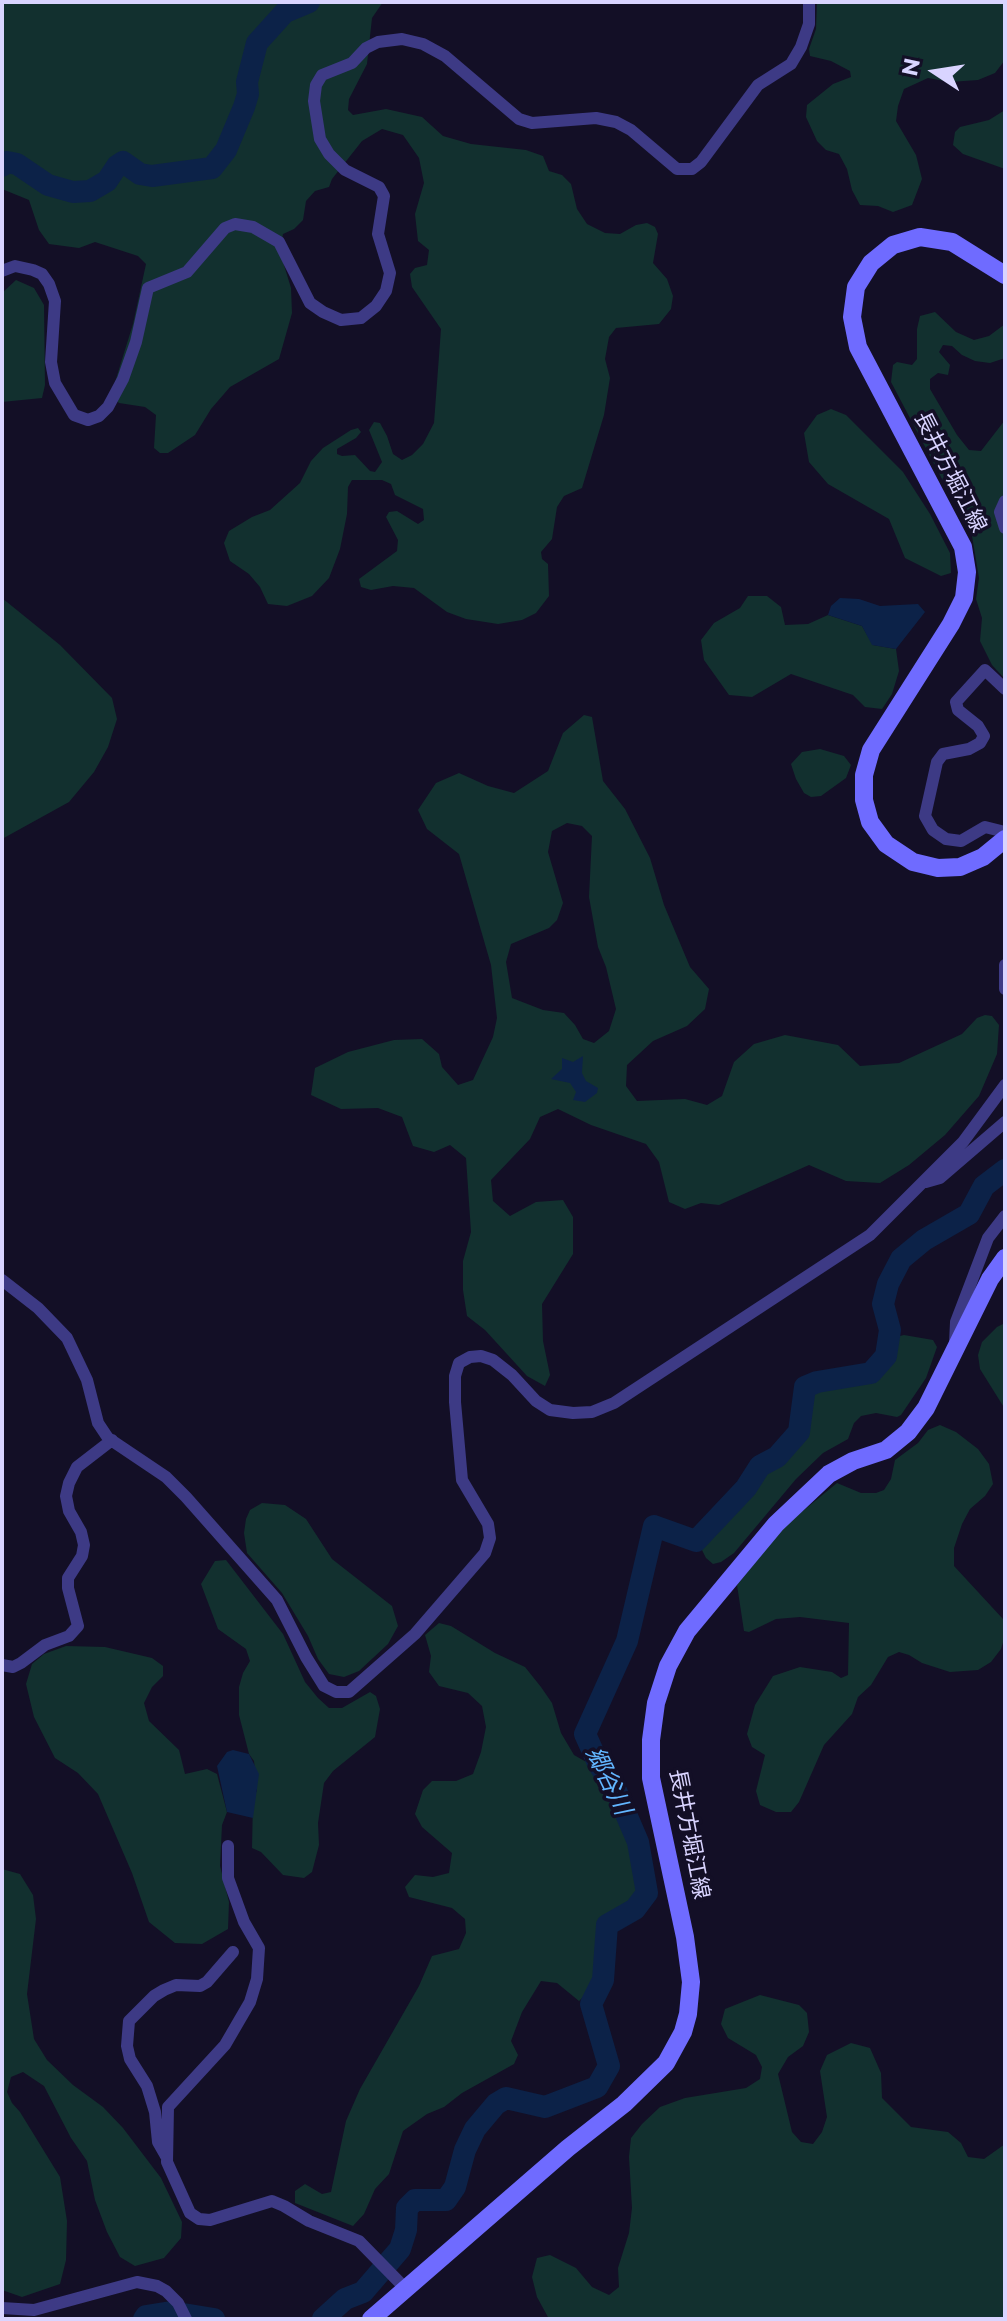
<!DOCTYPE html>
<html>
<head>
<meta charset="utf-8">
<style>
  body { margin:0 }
  #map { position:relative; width:1007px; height:2321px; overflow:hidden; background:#130f26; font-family:Montserrat,sans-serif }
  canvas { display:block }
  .frame { position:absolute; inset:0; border:4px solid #d9d4ff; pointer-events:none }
  .north { position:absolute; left:895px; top:32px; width:80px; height:80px; -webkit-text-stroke:6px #130f26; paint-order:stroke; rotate:282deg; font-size:22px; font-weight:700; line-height:32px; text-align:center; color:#d9d4ff }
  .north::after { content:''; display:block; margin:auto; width:28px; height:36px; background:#d9d4ff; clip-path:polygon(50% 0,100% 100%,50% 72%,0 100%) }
</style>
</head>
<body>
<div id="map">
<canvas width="1007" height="2321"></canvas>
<div class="frame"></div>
<div class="north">N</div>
</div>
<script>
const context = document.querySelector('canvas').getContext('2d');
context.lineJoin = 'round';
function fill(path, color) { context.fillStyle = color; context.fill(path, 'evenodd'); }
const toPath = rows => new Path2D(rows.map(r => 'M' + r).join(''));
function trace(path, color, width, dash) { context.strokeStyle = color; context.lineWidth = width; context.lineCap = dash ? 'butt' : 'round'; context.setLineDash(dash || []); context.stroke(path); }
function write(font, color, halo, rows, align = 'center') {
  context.font = font + ' Montserrat,"Noto Sans JP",sans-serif'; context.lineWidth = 7; context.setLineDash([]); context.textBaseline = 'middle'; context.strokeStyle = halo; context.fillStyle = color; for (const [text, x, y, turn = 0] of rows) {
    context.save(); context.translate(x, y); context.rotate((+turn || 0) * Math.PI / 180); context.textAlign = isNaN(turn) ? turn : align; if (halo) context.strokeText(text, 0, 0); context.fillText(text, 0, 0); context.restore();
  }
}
const green = toPath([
  [2,2,383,2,372,18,367,64,349,99,348,110,353,115,386,109,422,117,443,136,471,144,526,150,543,156,549,171,562,175,571,184,577,209,587,224,605,233,620,234,636,225,647,223,655,227,658,234,653,263,667,279,673,296,671,309,659,324,616,328,609,337,605,359,610,378,604,415,582,488,564,496,557,507,552,539,541,552,542,559,548,564,549,596,536,613,522,620,498,624,466,619,447,612,414,588,393,586,371,590,361,587,359,579,397,551,398,540,386,517,389,512,397,511,418,524,424,520,423,509,395,495,391,484,382,480,352,480,348,487,347,514,340,549,329,578,312,596,287,606,268,604,260,587,249,574,230,561,224,543,229,531,252,517,270,510,300,483,311,461,323,448,351,430,358,428,361,432,356,438,337,449,337,454,342,456,355,455,370,471,375,472,382,462,369,430,374,422,380,423,387,436,393,454,402,460,412,455,423,444,434,423,441,329,412,287,410,274,415,268,427,265,429,250,418,241,415,214,424,183,419,158,403,135,382,129,362,141,332,179,329,187,315,191,306,201,303,220,294,229,283,234,280,252,291,288,292,313,279,359,230,387,211,409,195,435,168,453,160,453,154,448,156,415,145,407,119,403,111,395,133,324,146,264,138,256,95,242,79,248,49,244,39,230,29,200,2,189],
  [817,2,1005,2,1005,60,995,73,978,80,950,82,928,78,904,89,898,106,896,121,916,155,922,179,912,205,893,212,878,206,860,205,852,190,847,169,839,154,826,150,817,141,806,117,807,105,833,84,851,77,850,71,831,61,810,56,809,49,816,29],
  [1005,110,1005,169,963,154,953,145,955,132,960,127,989,120],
  [16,280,34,288,44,305,45,385,42,398,2,402,2,293],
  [935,312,956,332,974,340,989,336,1005,324,1005,358,990,363,975,361,962,355,952,346,943,345,939,352,950,365,948,375,938,373,930,379,930,389,957,435,969,450,981,451,1005,420,1005,679,992,665,980,641,982,618,976,599,979,578,972,536,891,382,893,365,897,362,912,365,917,359,917,329,920,316],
  [831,409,846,415,903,472,930,514,950,553,951,573,941,576,905,558,889,519,828,484,809,462,804,433,817,415],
  [748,596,767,596,781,607,785,625,808,624,828,615,862,626,873,645,896,649,899,671,892,694,882,709,865,707,853,695,791,674,752,697,729,695,704,660,701,640,714,623,740,608],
  [2,598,60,645,112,698,117,719,108,747,94,772,69,802,2,839],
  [584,715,592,717,603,781,625,809,650,858,664,905,690,967,709,989,705,1009,687,1026,653,1041,627,1065,626,1086,637,1101,685,1099,707,1105,722,1096,734,1062,754,1044,785,1035,838,1045,860,1066,899,1063,962,1034,977,1018,985,1015,992,1016,999,1025,997,1054,979,1096,945,1135,909,1165,880,1183,846,1181,809,1165,719,1205,701,1203,685,1209,669,1202,659,1162,646,1144,591,1125,558,1109,540,1117,530,1139,491,1180,493,1201,510,1216,536,1202,563,1200,573,1217,573,1254,542,1304,543,1341,550,1375,545,1386,527,1376,485,1330,467,1316,463,1290,463,1261,471,1232,466,1158,450,1145,434,1152,413,1146,402,1117,378,1108,341,1109,311,1095,315,1068,348,1052,394,1040,422,1039,439,1054,442,1067,458,1085,473,1080,493,1037,497,1018,491,965,459,854,427,829,418,810,436,783,459,773,488,786,514,793,548,771,563,733],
  [567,823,582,826,592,836,589,897,598,947,606,967,616,1009,609,1031,594,1043,583,1039,575,1025,564,1013,543,1010,512,998,506,962,511,944,549,928,557,920,563,903,548,852,552,831],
  [820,749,844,756,851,765,846,778,821,796,811,797,804,793,796,779,791,764,802,752],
  [1005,1323,1005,1409,980,1369,978,1355,982,1342,997,1327],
  [904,1335,933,1340,937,1347,926,1378,901,1415,897,1417,876,1413,861,1416,854,1423,848,1439,823,1453,796,1479,734,1553,721,1562,713,1564,706,1558,701,1548,704,1538,748,1489,762,1469,778,1458,801,1432,808,1389,817,1384,871,1376,888,1357,896,1337],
  [940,1425,956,1432,978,1449,989,1464,993,1484,985,1496,970,1509,962,1524,954,1548,954,1566,1003,1619,1005,1636,1001,1649,991,1662,978,1670,950,1672,922,1663,909,1655,899,1652,888,1657,871,1685,858,1697,852,1714,824,1745,799,1802,791,1812,776,1812,760,1805,756,1791,765,1755,752,1747,747,1734,755,1705,773,1676,800,1667,832,1672,841,1678,848,1675,849,1623,800,1617,776,1619,749,1632,744,1631,737,1585,782,1528,837,1483,861,1493,876,1493,884,1490,891,1479,895,1460,918,1443,928,1430],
  [262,1503,285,1505,306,1519,332,1559,392,1606,398,1626,388,1644,359,1671,344,1677,329,1674,318,1659,308,1636,282,1593,247,1553,244,1533,246,1519,250,1510],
  [226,1560,283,1634,305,1682,318,1698,329,1708,342,1708,370,1692,376,1696,380,1709,375,1737,333,1771,324,1783,318,1823,319,1845,312,1872,304,1878,283,1875,261,1852,252,1848,253,1800,257,1790,254,1761,249,1754,239,1715,239,1687,243,1673,250,1661,246,1649,218,1629,201,1584,215,1561],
  [439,1623,451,1626,495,1653,525,1667,541,1687,552,1703,561,1733,574,1755,588,1763,610,1795,632,1843,637,1862,636,1894,600,1925,596,1970,591,1990,579,2001,557,1983,541,1981,522,2012,511,2041,518,2055,514,2064,462,2093,444,2107,427,2114,403,2131,389,2174,375,2189,364,2214,353,2226,295,2203,295,2191,305,2184,322,2194,331,2192,346,2121,360,2089,419,1986,432,1956,459,1949,466,1933,465,1919,452,1908,409,1897,405,1887,415,1875,433,1877,449,1873,452,1853,422,1827,415,1814,423,1790,432,1781,456,1781,473,1774,481,1752,486,1727,482,1706,468,1693,439,1686,429,1672,431,1656,425,1635],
  [66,1646,105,1647,152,1658,163,1666,163,1676,152,1687,144,1703,149,1721,179,1750,185,1774,207,1769,217,1774,227,1812,222,1825,220,1866,229,1902,228,1929,202,1944,175,1943,149,1922,132,1873,98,1794,78,1773,55,1758,34,1717,26,1684,32,1664,44,1654],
  [2,1869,20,1874,33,1895,36,1919,27,1994,34,2039,47,2060,73,2085,103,2107,123,2128,161,2178,182,2222,181,2238,164,2258,135,2266,120,2257,107,2232,95,2200,87,2161,71,2138,44,2086,23,2072,11,2077,7,2092,12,2103,20,2112,60,2177,67,2221,66,2260,60,2284,22,2297,2,2290],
  [760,1995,799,2005,807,2013,809,2032,803,2046,788,2057,778,2074,792,2132,801,2142,813,2144,822,2132,827,2117,820,2071,827,2055,851,2043,870,2048,881,2073,882,2098,911,2127,948,2132,961,2143,968,2157,984,2159,1005,2144,1005,2319,549,2319,537,2297,532,2277,537,2258,550,2255,576,2268,592,2287,609,2295,619,2287,618,2268,629,2233,632,2208,629,2157,631,2138,642,2124,660,2107,685,2098,746,2088,760,2079,762,2067,756,2055,728,2038,721,2024,725,2009]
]);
const water = toPath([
  [840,598,859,599,880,606,918,604,925,612,896,649,872,645,862,626,828,615,831,606],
  [583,1056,582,1073,586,1081,598,1088,597,1093,585,1102,573,1100,576,1092,570,1083,551,1079,562,1069,562,1058,573,1062],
  [233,1750,249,1754,259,1774,253,1818,227,1812,217,1766,227,1752]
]);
const river = toPath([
  [2,166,7,162,17,164,48,185,73,192,90,191,107,181,117,166,123,162,140,174,152,176,212,168,226,150,244,107,248,94,247,82,257,43,285,12,309,2],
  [144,2319,146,2316,171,2312,214,2319],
  [323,2319,345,2299,363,2292,400,2249,406,2230,407,2208,415,2200,446,2200,455,2187,465,2150,475,2129,496,2104,506,2098,545,2107,597,2087,609,2066,591,2004,603,1980,607,1925,635,1909,647,1893,638,1842,617,1793,598,1763,585,1734,627,1641,654,1526,696,1541,746,1488,760,1466,777,1457,799,1432,805,1387,817,1382,871,1373,886,1356,890,1330,883,1304,888,1284,901,1259,924,1240,969,1214,984,1186,1005,1170]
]);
const street = toPath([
  [2,271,15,266,33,270,42,274,49,284,55,301,51,362,55,383,74,415,88,420,99,416,108,407,123,379,136,342,148,288,187,272,225,228,235,224,253,227,279,242,310,303,323,312,341,320,361,318,376,306,386,291,390,273,378,234,384,196,379,187,345,170,329,154,320,139,314,101,316,85,322,75,352,63,366,48,378,42,402,39,423,44,445,56,519,119,532,123,596,118,616,122,631,130,677,169,692,169,701,162,758,85,791,64,801,47,809,24,809,2],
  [1005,501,1000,512,1005,528],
  [1005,689,985,670,956,702,958,710,978,726,984,736,980,743,969,749,943,754,937,762,925,816,933,830,946,839,961,841,985,827,1005,832],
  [1005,965,1005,989],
  [926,1182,940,1178,1005,1122],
  [2,1280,38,1308,67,1338,87,1380,98,1423,108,1438,166,1477,186,1497,277,1600,306,1657,324,1686,336,1692,349,1692,415,1634,485,1553,490,1538,488,1524,462,1480,455,1402,455,1376,459,1363,470,1357,481,1356,493,1360,512,1375,536,1401,550,1410,573,1413,592,1412,614,1403,870,1235,963,1142,1005,1085],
  [955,1343,956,1322,988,1238,1005,1216],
  [2,1665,13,1667,21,1663,45,1645,69,1636,78,1626,68,1588,68,1578,82,1556,84,1545,81,1532,69,1511,66,1496,69,1483,77,1467,112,1440],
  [228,1846,228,1878,244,1922,259,1948,257,1979,250,2002,225,2045,168,2107,167,2162,190,2213,199,2219,210,2220,272,2201,284,2206,309,2221,359,2241,405,2288],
  [166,2156,158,2142,155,2112,147,2086,130,2059,127,2046,129,2021,154,1996,164,1990,176,1985,200,1986,207,1982,233,1952],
  [2,2308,34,2310,137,2282,157,2286,166,2291,178,2303,186,2319]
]);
const secondary = toPath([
  [1005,275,952,242,920,237,893,245,871,263,856,287,852,317,858,347,963,547,967,572,964,598,951,624,871,750,864,775,864,800,870,822,886,844,913,862,938,868,960,867,983,857,1005,839],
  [371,2319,568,2148,624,2104,666,2063,683,2032,688,2014,691,1982,685,1937,651,1778,651,1740,656,1703,668,1666,687,1631,776,1524,829,1474,853,1461,886,1450,908,1432,926,1408,990,1279,1005,1258]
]);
const streetNames = [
  ["長井方堀江線",950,472,63],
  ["長井方堀江線",689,1834,79]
];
const waterNames = [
  ["郷谷川",608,1781,64]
];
fill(green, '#12302f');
fill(water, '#0c2248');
trace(river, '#0c2248', 22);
trace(street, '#3d3a85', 12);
trace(secondary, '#6f6bff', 18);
write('22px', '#d9d4ff', '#130f26', streetNames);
write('italic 24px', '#62b6ff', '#130f26', waterNames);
</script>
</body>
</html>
